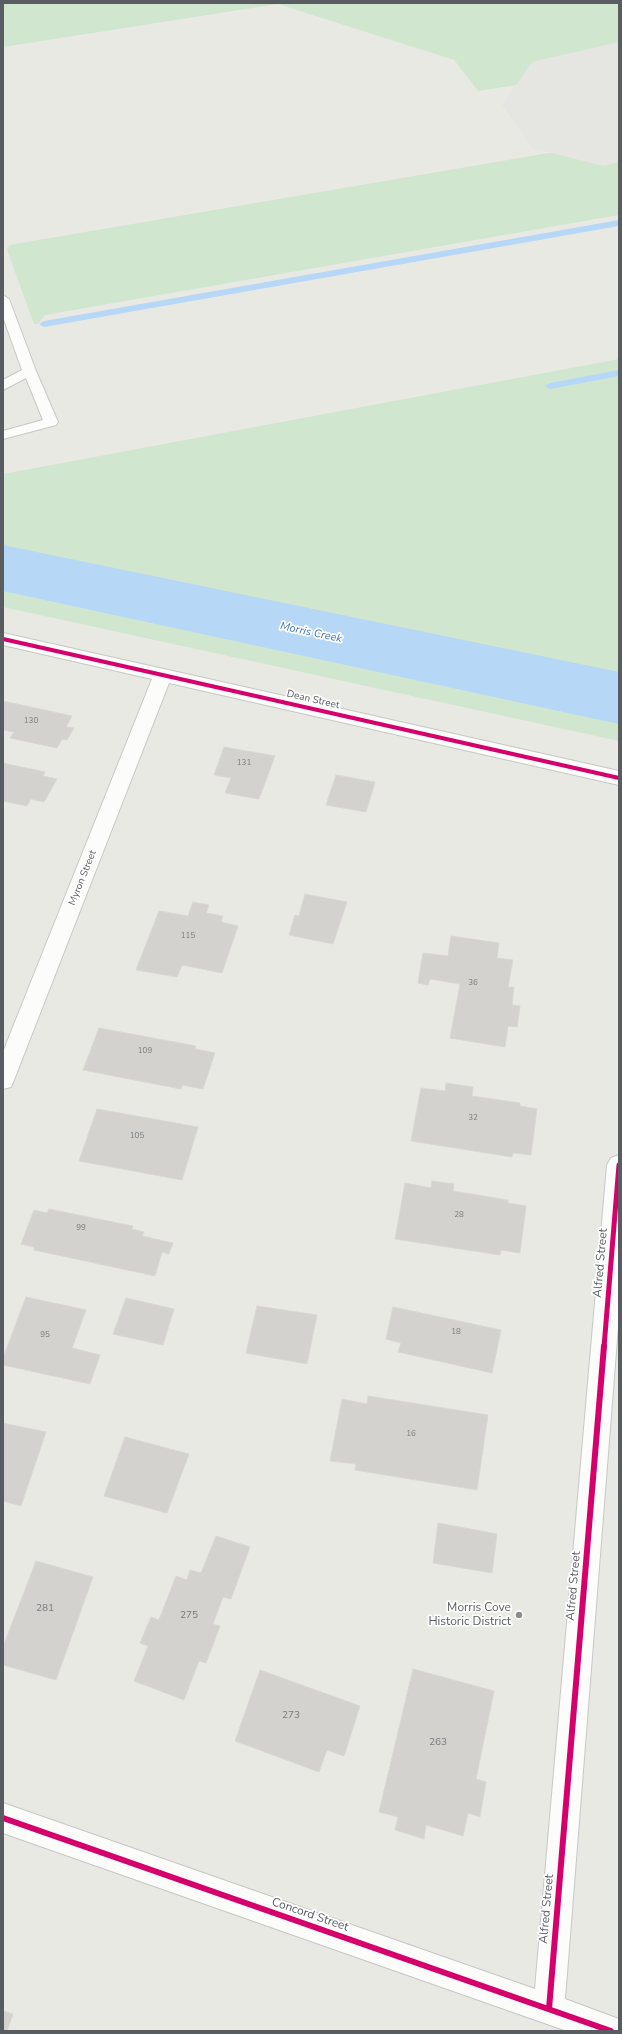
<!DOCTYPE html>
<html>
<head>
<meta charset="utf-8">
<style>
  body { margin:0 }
  #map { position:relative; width:622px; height:2034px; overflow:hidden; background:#e9e9e4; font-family:"Nunito Sans",sans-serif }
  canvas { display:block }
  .frame { position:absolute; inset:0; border:4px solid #595d61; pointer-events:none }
</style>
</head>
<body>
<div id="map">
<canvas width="622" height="2034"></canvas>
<div class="frame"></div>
</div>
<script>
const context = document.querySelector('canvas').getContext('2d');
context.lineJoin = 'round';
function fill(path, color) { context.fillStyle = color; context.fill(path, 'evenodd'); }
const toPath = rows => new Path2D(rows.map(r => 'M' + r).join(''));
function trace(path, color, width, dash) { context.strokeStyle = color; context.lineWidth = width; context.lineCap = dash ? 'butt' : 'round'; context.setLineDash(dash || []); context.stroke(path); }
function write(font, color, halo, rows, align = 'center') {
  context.font = font + ' "Nunito Sans",sans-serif'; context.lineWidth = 3.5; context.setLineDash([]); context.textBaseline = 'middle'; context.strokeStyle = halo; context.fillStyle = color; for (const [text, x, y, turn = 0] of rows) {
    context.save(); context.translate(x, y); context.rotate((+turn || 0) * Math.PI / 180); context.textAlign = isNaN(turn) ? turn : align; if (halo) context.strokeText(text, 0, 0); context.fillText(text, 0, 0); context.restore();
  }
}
const green = toPath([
  [3,3,619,3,619,69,478,91,454,60,278,4,3,47],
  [619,141,619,215,45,315,38,324,34,324,7,250,9,245],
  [619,359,619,741,3,607,3,474]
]);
const stream = toPath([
  [619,220,619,226,44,327,39,324,44,321,619,220],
  [619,370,619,376,550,389,545,386,550,383,619,370]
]);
const river = toPath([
  [3,545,619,672,619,724,3,591,3,545]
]);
const runway = toPath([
  [619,42,619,162,603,166,532,148,502,105,532,62,619,42]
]);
const building = toPath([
  [3,701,72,716,66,727,74,728,67,740,62,739,57,748,10,738,14,732,3,730,3,701],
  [224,747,275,756,259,799,225,793,231,778,214,775,224,747],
  [3,763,45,772,43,776,57,779,44,802,31,799,27,806,3,801,3,763],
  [336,775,375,782,366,812,326,805,336,775],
  [305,894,347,902,333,944,289,935,295,915,299,916,305,894],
  [193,902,209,905,206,913,223,916,221,922,238,926,222,973,182,965,177,977,136,970,159,911,188,916,193,902],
  [451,936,499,943,497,958,513,960,508,987,514,987,512,1005,520,1006,517,1027,508,1026,505,1047,450,1038,460,984,430,979,428,985,418,983,423,953,448,956,451,936],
  [99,1028,196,1046,195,1049,215,1053,203,1089,182,1085,181,1089,83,1070,99,1028],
  [446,1083,473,1087,472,1096,520,1103,520,1106,537,1109,531,1155,513,1153,512,1157,411,1141,421,1088,445,1091,446,1083],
  [97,1109,198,1127,182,1180,79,1161,97,1109],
  [432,1181,454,1184,453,1191,508,1200,508,1203,526,1206,520,1253,501,1250,500,1255,395,1239,405,1183,431,1188,432,1181],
  [49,1209,133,1226,132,1229,144,1232,142,1236,173,1243,169,1254,162,1252,155,1276,34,1250,34,1247,21,1244,34,1210,47,1213,49,1209],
  [26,1297,86,1310,72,1348,100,1355,90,1384,3,1365,3,1358,26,1297],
  [126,1298,174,1309,163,1345,113,1334,126,1298],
  [257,1306,317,1315,307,1364,246,1353,257,1306],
  [393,1307,501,1330,492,1373,398,1352,401,1343,386,1339,393,1307],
  [368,1396,488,1415,477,1490,355,1470,356,1464,330,1461,342,1399,367,1404,368,1396],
  [3,1423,46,1432,21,1506,3,1501,3,1423],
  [125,1437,189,1454,167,1513,104,1496,125,1437],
  [438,1523,497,1534,492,1573,433,1563,438,1523],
  [216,1536,250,1547,231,1599,223,1597,213,1624,220,1626,206,1663,199,1661,184,1700,134,1681,148,1646,140,1643,151,1617,159,1620,176,1576,187,1580,190,1570,201,1573,216,1536],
  [36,1561,93,1577,56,1680,3,1665,3,1647,36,1561],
  [413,1669,494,1691,476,1779,486,1782,480,1817,468,1813,463,1836,426,1825,424,1839,395,1830,398,1817,379,1812,413,1669],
  [260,1670,360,1706,344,1756,327,1750,319,1772,235,1741,260,1670],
  [3,2011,13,2014,7,2031,3,2031,3,2011]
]);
const service = toPath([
  [3,295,9,299,36,371,58,422,56,425,3,439,3,431,43,420,26,378,3,390,3,380,22,370,3,317,3,295]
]);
const minor = toPath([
  [3,633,619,771,619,785,169,683,14,1080,11,1087,3,1089,3,1052,152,679,3,645,3,633],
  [619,1155,619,1314,565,1999,619,2019,619,2031,567,2031,3,1833,3,1803,535,1989,607,1165,611,1158,619,1155]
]);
const cyclewayFar2 = toPath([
  [3,639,619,778]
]);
const cyclewayFar1 = toPath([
  [604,1347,619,1165]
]);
const cycleway = toPath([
  [3,1818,611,2031],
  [549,2009,604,1346]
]);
const markers = [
  [519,1615,4,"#8b8e8f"]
];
const numberNames = [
  ["130",31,721],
  ["131",244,763],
  ["115",188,936],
  ["36",473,983],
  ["109",145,1051],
  ["32",473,1118],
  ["105",137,1136],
  ["28",459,1215],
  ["99",81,1228],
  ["18",456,1332],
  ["95",45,1335],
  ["16",411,1434]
];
const streetNames = [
  ["Dean Street",313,700,13],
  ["Myron Street",83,878,-68]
];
const nearNumbernames = [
  ["281",45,1609],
  ["275",189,1616],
  ["273",291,1716],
  ["263",438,1743]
];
const waterNames = [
  ["Morris Creek",311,633,12]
];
const nearStreetnames = [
  ["Alfred Street",601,1263,-85],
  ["Alfred Street",574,1586,-85],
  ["Alfred Street",547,1909,-85],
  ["Concord Street",310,1915,19]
];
const nearPoinames = [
  ["Morris Cove",511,1608],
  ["Historic District",511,1622]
];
fill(green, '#d1e6cf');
fill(stream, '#b6d8f6');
fill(river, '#b6d8f6');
fill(runway, '#e5e6e2');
fill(building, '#d3d2cf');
trace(building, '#d8d7d3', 1);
trace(service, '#c6c7c6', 2);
trace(minor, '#c6c7c6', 2);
fill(service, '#fcfcfb');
fill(minor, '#fcfcfb');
trace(cyclewayFar2, '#d6006c', 4);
trace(cyclewayFar1, '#d6006c', 5);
trace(cycleway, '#d6006c', 6);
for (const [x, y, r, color] of markers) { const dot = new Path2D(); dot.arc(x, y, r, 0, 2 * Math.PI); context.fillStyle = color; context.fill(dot); trace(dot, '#fff', 1.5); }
write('8px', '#787b7d', null, numberNames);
write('10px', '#595d61', '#fff', streetNames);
write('10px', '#787b7d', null, nearNumbernames);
write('italic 11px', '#4076b7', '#fff', waterNames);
write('12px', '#595d61', '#fff', nearStreetnames);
write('12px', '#595d61', '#fff', nearPoinames, 'right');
</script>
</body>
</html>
